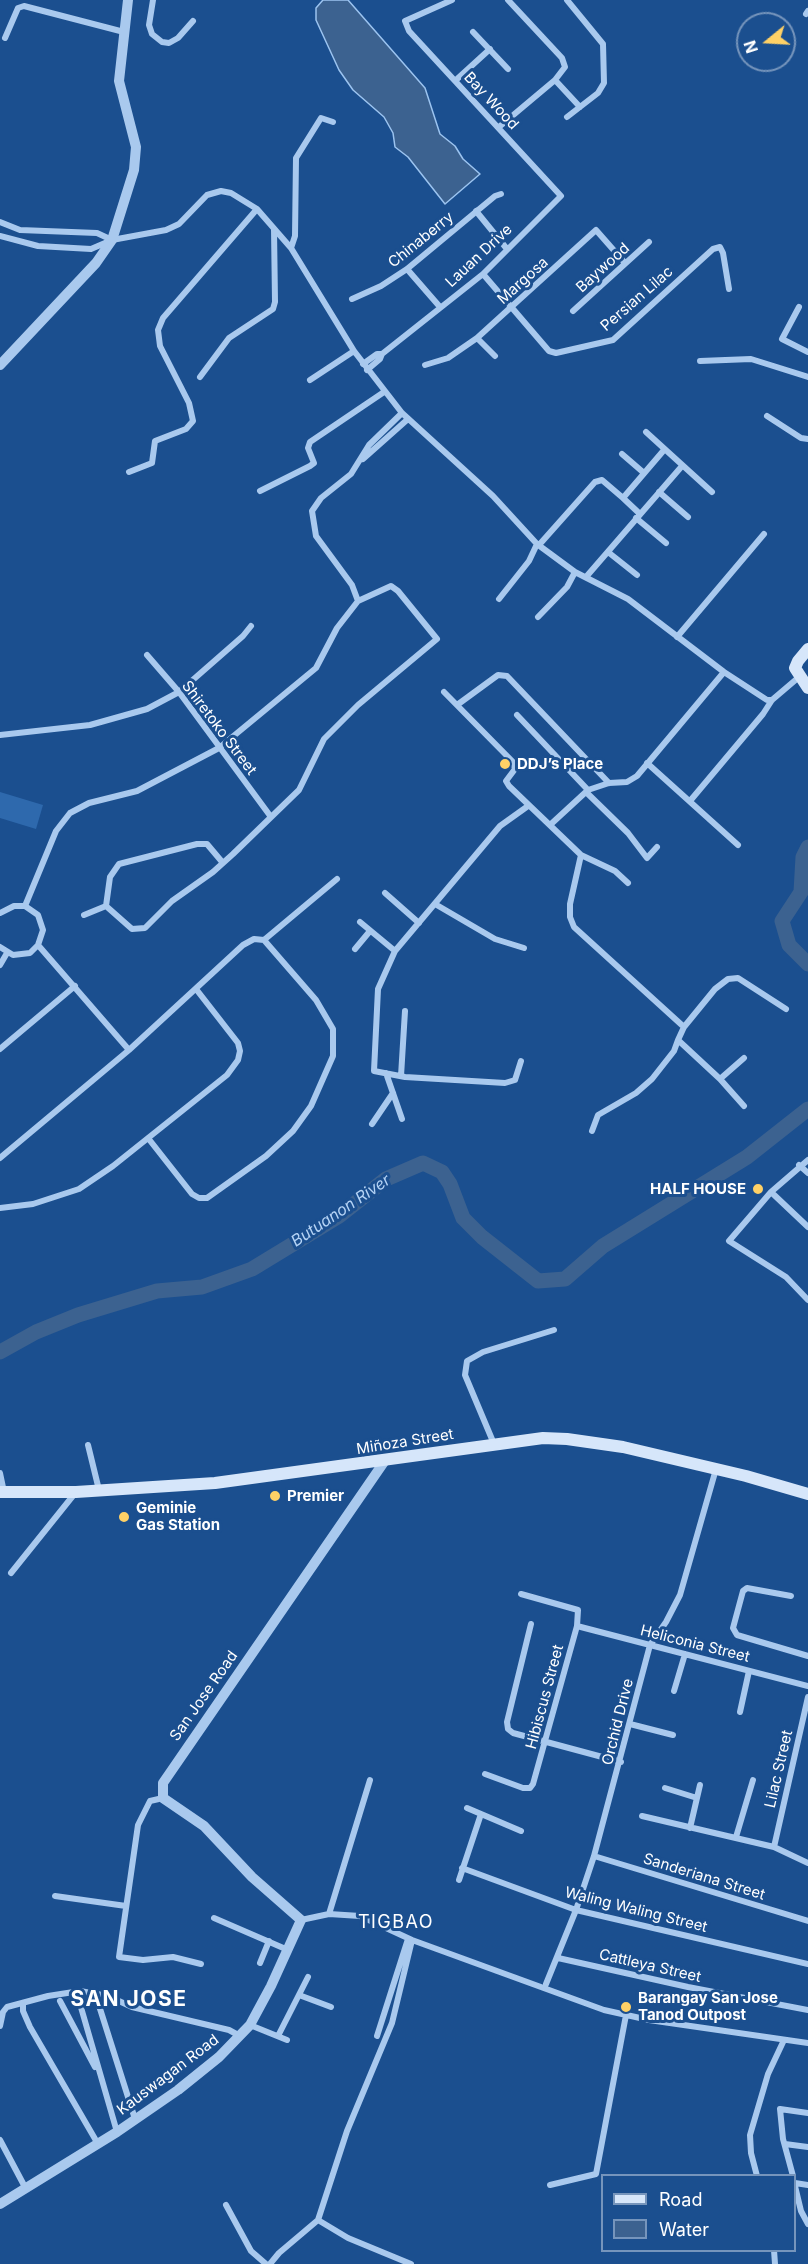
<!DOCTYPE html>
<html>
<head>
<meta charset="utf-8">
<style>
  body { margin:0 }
  #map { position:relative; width:808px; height:2264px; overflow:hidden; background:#1b4f8f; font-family:Inter,sans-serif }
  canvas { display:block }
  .legend { position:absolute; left:601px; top:2174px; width:195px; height:78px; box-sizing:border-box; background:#1b4f8f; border:2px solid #7695bc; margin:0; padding:8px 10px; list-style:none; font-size:18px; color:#fff }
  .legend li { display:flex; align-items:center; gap:12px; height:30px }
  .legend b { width:30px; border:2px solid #7695bc }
  .north { position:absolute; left:736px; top:12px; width:60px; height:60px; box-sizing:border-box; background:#1b4f8f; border:2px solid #7695bc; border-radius:50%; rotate:252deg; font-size:16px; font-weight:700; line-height:24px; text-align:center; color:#fff }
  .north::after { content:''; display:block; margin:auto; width:21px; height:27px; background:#ffd166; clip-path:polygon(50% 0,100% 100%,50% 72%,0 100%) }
</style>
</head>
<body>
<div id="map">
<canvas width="808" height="2264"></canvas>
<ul class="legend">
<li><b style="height:8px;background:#d6e6fa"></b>Road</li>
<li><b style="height:16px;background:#3c6290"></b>Water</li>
</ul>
<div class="north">N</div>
</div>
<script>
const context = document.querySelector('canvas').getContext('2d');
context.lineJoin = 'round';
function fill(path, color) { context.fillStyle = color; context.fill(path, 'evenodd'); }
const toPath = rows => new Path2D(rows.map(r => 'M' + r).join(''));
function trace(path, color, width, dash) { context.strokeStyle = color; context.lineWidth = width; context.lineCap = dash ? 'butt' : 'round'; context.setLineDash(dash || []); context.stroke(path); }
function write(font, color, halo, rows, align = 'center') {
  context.font = font + ' Inter,sans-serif'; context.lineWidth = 6; context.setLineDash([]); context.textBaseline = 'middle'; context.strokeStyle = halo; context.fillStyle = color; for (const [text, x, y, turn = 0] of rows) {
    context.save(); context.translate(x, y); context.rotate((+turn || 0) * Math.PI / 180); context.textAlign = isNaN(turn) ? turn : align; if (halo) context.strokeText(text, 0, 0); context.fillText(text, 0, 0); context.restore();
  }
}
const green = toPath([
  [0,792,43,805,36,829,0,818]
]);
const water = toPath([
  [323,0,348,0,425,88,440,134,455,146,463,159,480,174,445,204,408,157,395,147,393,133,384,117,353,90,339,70,316,20,316,8,323,0]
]);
const river = toPath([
  [808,847,803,857,801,892,782,921,789,945,808,964],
  [0,1352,36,1332,78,1315,157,1291,202,1287,252,1269,339,1216,386,1179,423,1163,442,1172,450,1184,463,1218,482,1237,538,1281,565,1279,603,1246,747,1157,808,1109]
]);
const minor = toPath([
  [153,0,149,25,152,34,162,42,169,43,178,38,193,21],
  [806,14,808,11],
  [473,32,508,69],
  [5,38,18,8,24,6,124,32],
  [456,80,490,49],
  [555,80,580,107],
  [567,117,598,93,604,83,603,44,567,0],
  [499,127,555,80,565,67,562,58,508,0],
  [476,211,507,249],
  [0,222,20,230,97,233,112,240],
  [0,236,38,246,91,249,112,240,166,230,179,224,207,195,221,191,231,193,257,209,291,248,354,351,402,413,493,496,537,544,575,572,628,599,724,672,767,700,772,700],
  [291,248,295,236,296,158,321,118,333,122],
  [407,269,440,307],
  [483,274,549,351,556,353,613,340,713,249,720,247,723,253,729,289],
  [352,299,381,286,407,269,495,196,501,194],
  [799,307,782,339,808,352],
  [573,311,649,242],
  [477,338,495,356],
  [700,361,751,359,808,377],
  [363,364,377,354,382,354],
  [425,365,448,358,477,338,596,230,625,263],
  [367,370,380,359,382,354,483,274,561,196,409,31,405,21,452,0],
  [200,377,229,338,273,309,275,302,274,229],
  [310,380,354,351],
  [767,416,801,438,808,439],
  [646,432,712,492],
  [622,454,644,473],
  [363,459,408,419],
  [129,472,152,463,155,441,186,429,193,421,189,403,160,346,158,330,163,318,257,209],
  [260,491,310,466,314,463,308,448,310,442,384,392],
  [659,492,688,517],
  [623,498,640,514],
  [636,518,666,543],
  [539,545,595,482,602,480,623,498,664,450],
  [608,552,637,575],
  [586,577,682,466],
  [499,599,529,561,537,544],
  [358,601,352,585,316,536,312,511,321,498,351,474,369,445,402,413],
  [538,617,567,587,575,572],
  [677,637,764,534],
  [147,655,179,692,271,817],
  [444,692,513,762,515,769,506,781,509,786,581,855,570,904,570,917,574,927,684,1027],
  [457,705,498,675,507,676,609,783],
  [517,715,588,790],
  [0,735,90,725,147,709,179,692,243,636,251,626],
  [647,763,738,845],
  [586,792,628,833,647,858,657,847],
  [690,801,763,714,772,700,799,677],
  [550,825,588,790,609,783,627,782,637,776,724,672],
  [581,855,615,871,628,883],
  [385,893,419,923],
  [435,904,495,939,524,948],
  [25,906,56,831,70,813,89,803,137,791,219,748,316,668,337,628,358,601,391,586,398,591,437,639,358,705,324,739,299,790,233,854,213,872,172,901,145,928,132,929,106,906,110,877,119,864,197,844,207,844,223,863],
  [0,913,14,906,25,906,38,915,43,930,38,945,30,953,13,955,0,947],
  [84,915,106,906],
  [360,922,395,951],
  [264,940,337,879],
  [38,945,129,1050],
  [355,949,370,931],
  [0,965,7,953],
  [0,1049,75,986],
  [521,1061,515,1080,505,1083,405,1077,374,1071,378,989,395,951,500,826,528,806],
  [386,1073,402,1119],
  [401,1076,405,1011],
  [720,1079,744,1058],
  [744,1106,720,1079,678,1040,684,1027,715,989,728,979,738,978,786,1009],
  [372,1124,393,1093],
  [592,1131,598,1115,636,1093,652,1079,674,1051,678,1040],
  [0,1158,129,1050,243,945,254,939,264,940,316,1000,333,1029,333,1056,311,1106,293,1131,266,1156,207,1198,199,1198,192,1194,148,1138],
  [808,1160,771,1192,729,1241,786,1277,808,1300],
  [799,1165,808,1173],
  [771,1192,808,1227],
  [0,1208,33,1204,79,1189,113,1166,227,1075,238,1060,240,1051,238,1043,196,989],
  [494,1444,465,1375,467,1361,483,1352,554,1330],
  [88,1445,99,1490],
  [0,1473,4,1492],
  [11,1573,76,1492],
  [791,1596,747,1588,743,1591,733,1628,737,1635,808,1656],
  [531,1624,507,1722,508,1729,513,1733,621,1762],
  [577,1626,808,1686],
  [674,1691,685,1654],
  [740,1712,749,1671],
  [630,1724,673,1735],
  [485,1774,523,1788,530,1788,533,1784,577,1626,578,1610,521,1594],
  [665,1788,697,1798],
  [163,1798,150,1801,138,1825,119,1957,143,1960,173,1957,201,1964],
  [467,1808,521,1831],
  [642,1816,774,1847,808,1863],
  [690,1828,700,1785],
  [736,1837,753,1780],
  [774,1847,808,1697],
  [594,1856,808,1921],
  [462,1868,576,1910,808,1964],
  [459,1880,481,1814],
  [55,1896,126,1906],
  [329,1914,370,1780],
  [214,1918,288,1950],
  [301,1920,329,1914,360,1916,412,1940,604,2010,649,2020,808,2043],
  [558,1958,688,1987,808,2010],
  [260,1963,269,1941],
  [546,1984,576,1910,594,1856,650,1645,666,1622,680,1595,716,1469],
  [95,1993,135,2119],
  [299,1995,331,2007],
  [78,1997,117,2132],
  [60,2001,95,2067],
  [23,2003,23,2011,30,2027,98,2144],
  [250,2025,287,2040],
  [0,2026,3,2012,7,2007,48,1996,80,1991,108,1996,132,2007,229,2030,240,2036],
  [278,2036,308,1977],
  [377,2036,408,1939],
  [0,2140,26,2189],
  [785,2144,808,2147],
  [757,2176,751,2153,750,2135,768,2074,784,2040],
  [793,2176,783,2139,780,2109,808,2113],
  [794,2182,801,2211,808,2224],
  [795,2183,808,2185],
  [550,2185,596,2174,626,2015],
  [226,2205,251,2251,266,2264],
  [318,2220,348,2238,411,2264],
  [774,2250,775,2264],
  [270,2264,279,2253,318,2220,347,2131,392,2023,412,1940]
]);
const tertiary = toPath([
  [0,365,96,263,112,240,134,170,136,147,119,81,128,0],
  [0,2204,117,2132,178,2090,219,2057,250,2025,271,1986,301,1920,252,1877,204,1826,163,1798,163,1783,384,1462]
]);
const secondary = toPath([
  [808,649,798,661,795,668,808,688],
  [0,1492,76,1492,215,1483,543,1438,567,1439,623,1447,746,1476,808,1494]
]);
const markers = [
  [505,764,6,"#ffd166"],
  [758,1189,6,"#ffd166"],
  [275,1496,6,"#ffd166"],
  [124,1517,6,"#ffd166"],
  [626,2007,6,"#ffd166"]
];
const streetNames = [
  ["Bay Wood",491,101,47],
  ["Chinaberry",421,240,-39],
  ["Lauan Drive",479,256,-43],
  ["Baywood",603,268,-42],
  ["Margosa",523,281,-42],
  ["Persian Lilac",637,299,-41],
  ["Shiretoko Street",219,728,53],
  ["Miñoza Street",405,1442,-9],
  ["Heliconia Street",695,1644,14],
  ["San Jose Road",204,1696,-55],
  ["Hibiscus Street",545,1697,-75],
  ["Orchid Drive",618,1722,-76],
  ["Lilac Street",779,1769,-77],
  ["Sanderiana Street",704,1877,17],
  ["Waling Waling Street",636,1910,14],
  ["Cattleya Street",650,1966,13],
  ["Kauswagan Road",168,2075,-37]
];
const poiNames = [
  ["DDJ’s Place",517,764],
  ["HALF HOUSE",746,1189,"right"],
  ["Premier",287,1496],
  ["Geminie",136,1508],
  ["Gas Station",136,1525],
  ["Barangay San Jose",638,1998],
  ["Tanod Outpost",638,2015]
];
const waterNames = [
  ["Butuanon River",341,1211,-34]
];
const quarterNames = [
  ["TIGBAO",396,1923]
];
const districtNames = [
  ["SAN JOSE",129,2000]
];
fill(green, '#2e69ad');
fill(water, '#3c6290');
trace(water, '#9cc4f0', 1.5);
trace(river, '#3c6290', 15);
trace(minor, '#a9c9ee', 6);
trace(tertiary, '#a9c9ee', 10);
trace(secondary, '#d6e6fa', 12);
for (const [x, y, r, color] of markers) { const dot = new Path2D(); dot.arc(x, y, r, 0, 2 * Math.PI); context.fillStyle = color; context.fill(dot); trace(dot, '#1b4f8f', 2); }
write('15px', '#fff', '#1b4f8f', streetNames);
write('bold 15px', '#fff', '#1b4f8f', poiNames, 'left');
write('italic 16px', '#b5d3f5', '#1b4f8f', waterNames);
context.letterSpacing = '1.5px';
write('18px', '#fff', '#1b4f8f', quarterNames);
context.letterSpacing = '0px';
context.letterSpacing = '1.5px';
write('bold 21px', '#fff', '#1b4f8f', districtNames);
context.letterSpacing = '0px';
</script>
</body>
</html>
